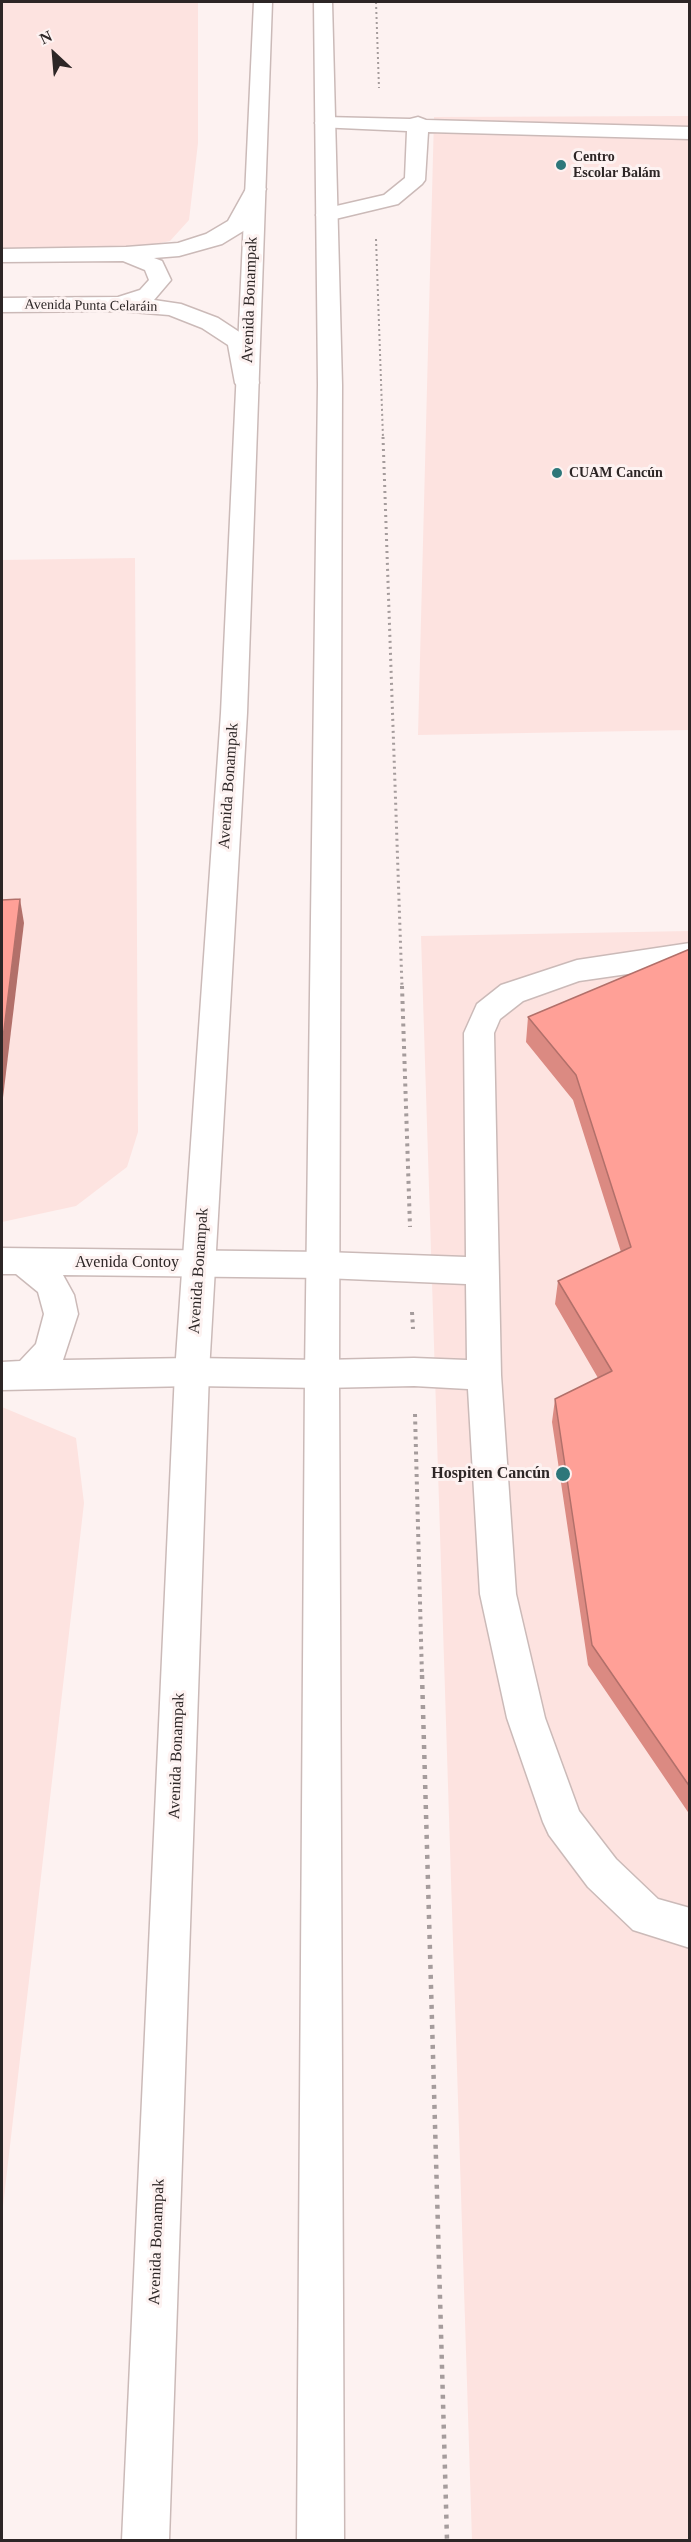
<!DOCTYPE html>
<html>
<head>
<meta charset="utf-8">
<style>
  body { margin:0 }
  #map { position:relative; width:691px; height:2542px; overflow:hidden; background:#fdf2f1; font-family:"Times New Roman",serif }
  canvas { display:block }
  .frame { position:absolute; inset:0; border:3px solid #2d2626; pointer-events:none }
  .north { position:absolute; left:24px; top:24px; width:60px; height:60px; -webkit-text-stroke:4px #fdf2f1; paint-order:stroke; rotate:334deg; font-size:16px; font-weight:700; line-height:24px; text-align:center; color:#2d2626 }
  .north::after { content:''; display:block; margin:auto; width:21px; height:27px; background:#2d2626; clip-path:polygon(50% 0,100% 100%,50% 72%,0 100%) }
</style>
</head>
<body>
<div id="map">
<canvas width="691" height="2542"></canvas>
<div class="frame"></div>
<div class="north">N</div>
</div>
<script>
const context = document.querySelector('canvas').getContext('2d');
context.lineJoin = 'round';
function fill(path, color) { context.fillStyle = color; context.fill(path, 'evenodd'); }
const toPath = rows => new Path2D(rows.map(r => 'M' + r).join(''));
function trace(path, color, width, dash) { context.strokeStyle = color; context.lineWidth = width; context.lineCap = dash ? 'butt' : 'round'; context.setLineDash(dash || []); context.stroke(path); }
function write(font, color, halo, rows, align = 'center') {
  context.font = font + ' "Times New Roman",serif'; context.lineWidth = 6; context.setLineDash([]); context.textBaseline = 'middle'; context.strokeStyle = halo; context.fillStyle = color; for (const [text, x, y, turn = 0] of rows) {
    context.save(); context.translate(x, y); context.rotate((+turn || 0) * Math.PI / 180); context.textAlign = isNaN(turn) ? turn : align; if (halo) context.strokeText(text, 0, 0); context.fillText(text, 0, 0); context.restore();
  }
}
const built = toPath([
  [2,2,198,2,198,143,189,220,170,241,132,249,2,249],
  [689,116,689,730,418,735,434,117],
  [135,558,138,1132,127,1167,76,1206,2,1222,2,560],
  [689,931,689,2540,472,2540,421,936],
  [2,1407,76,1438,84,1503,2,2215]
]);
const pathFar3 = toPath([
  [376,2,379,88],
  [376,239,383,438]
]);
const pathFar2 = toPath([
  [383,437,402,987]
]);
const pathFar1 = toPath([
  [402,986,410,1227],
  [412,1312,413,1329],
  [415,1414,422,1677]
]);
const path = toPath([
  [422,1675,447,2540]
]);
const lane = toPath([
  [325,117,410,119,418,117,426,120,690,127,690,139,428,132,425,180,422,184,398,204,327,221,319,220,316,215,319,210,384,195,405,178,407,131,318,127,315,123,318,119,325,117],
  [690,943,690,965,579,981,523,1001,500,1019,494,1033,501,1375,516,1594,545,1718,579,1811,616,1859,658,1899,690,1908,690,1948,633,1930,588,1887,549,1835,543,1822,507,1718,480,1594,468,1389,414,1386,322,1388,310,1384,305,1374,310,1364,322,1360,414,1358,467,1360,466,1284,324,1278,312,1274,308,1265,312,1256,324,1252,466,1257,464,1033,477,1004,501,985,577,960,690,943]
]);
const secondary = toPath([
  [255,183,262,185,266,189,245,230,222,244,179,256,154,258,162,261,171,280,154,300,181,304,218,318,247,337,259,383,255,388,239,388,235,383,228,345,202,328,169,315,120,311,2,312,2,298,118,297,140,290,149,280,145,270,123,261,2,262,2,249,126,247,178,243,206,234,228,221,248,185,255,183],
  [2,1248,324,1252,336,1256,340,1265,336,1274,324,1278,63,1275,74,1295,78,1314,63,1360,192,1358,322,1360,334,1364,339,1374,334,1384,322,1388,192,1386,2,1390,2,1362,20,1361,36,1344,44,1314,38,1292,16,1274,2,1274,2,1248]
]);
const primary = toPath([
  [254,2,272,2,247,713,209,1372,169,2540,122,2540,175,1372,221,713,254,2],
  [314,2,332,2,342,385,339,1374,344,2540,297,2540,305,1374,318,385,314,2]
]);
const wall = toPath([
  [690,949,690,1815,588,1665,552,1422,555,1399,598,1378,555,1304,558,1281,621,1252,573,1100,526,1042,528,1017]
]);
const shadedWall = toPath([
  [20,899,24,923,2,1106,2,1046]
]);
const building = toPath([
  [20,899,2,1046,2,900,20,899],
  [690,949,690,1787,592,1645,555,1399,612,1371,558,1281,631,1247,576,1075,528,1017,690,949]
]);
const markers = [
  [561,165,6,"#2d777a"],
  [557,473,6,"#2d777a"],
  [563,1474,8,"#2d777a"]
];
const farPoinames = [
  ["Centro",573,157],
  ["Escolar Balám",573,173],
  ["CUAM Cancún",569,473]
];
const farStreetnames = [
  ["Avenida Punta Celaráin",91,306,1]
];
const streetNames = [
  ["Avenida Bonampak",250,300,-88],
  ["Avenida Bonampak",229,786,-86],
  ["Avenida Contoy",127,1263],
  ["Avenida Bonampak",199,1271,-86],
  ["Avenida Bonampak",177,1756,-88],
  ["Avenida Bonampak",157,2242,-88]
];
const poiNames = [
  ["Hospiten Cancún",550,1474]
];
fill(built, '#fde3e0');
trace(lane, '#cbbab8', 3);
trace(secondary, '#cbbab8', 3);
trace(primary, '#cbbab8', 3);
trace(pathFar3, '#a59c9c', 2, [2, 3]);
trace(pathFar2, '#a59c9c', 3, [2, 4]);
trace(pathFar1, '#a59c9c', 4, [3, 4.5]);
trace(path, '#a59c9c', 4.5, [4, 6]);
fill(lane, '#fff');
fill(secondary, '#fff');
fill(primary, '#fff');
fill(wall, '#db8a82');
fill(shadedWall, '#b2706a');
fill(building, '#ffa097');
trace(building, '#b2706a', 1.5);
for (const [x, y, r, color] of markers) { const dot = new Path2D(); dot.arc(x, y, r, 0, 2 * Math.PI); context.fillStyle = color; context.fill(dot); trace(dot, '#fdf2f1', 2); }
write('bold 14px', '#2d2626', '#fdf2f1', farPoinames, 'left');
write('14px', '#2d2626', '#fdf2f1', farStreetnames);
write('16px', '#2d2626', '#fdf2f1', streetNames);
write('bold 16px', '#2d2626', '#fdf2f1', poiNames, 'right');
</script>
</body>
</html>
